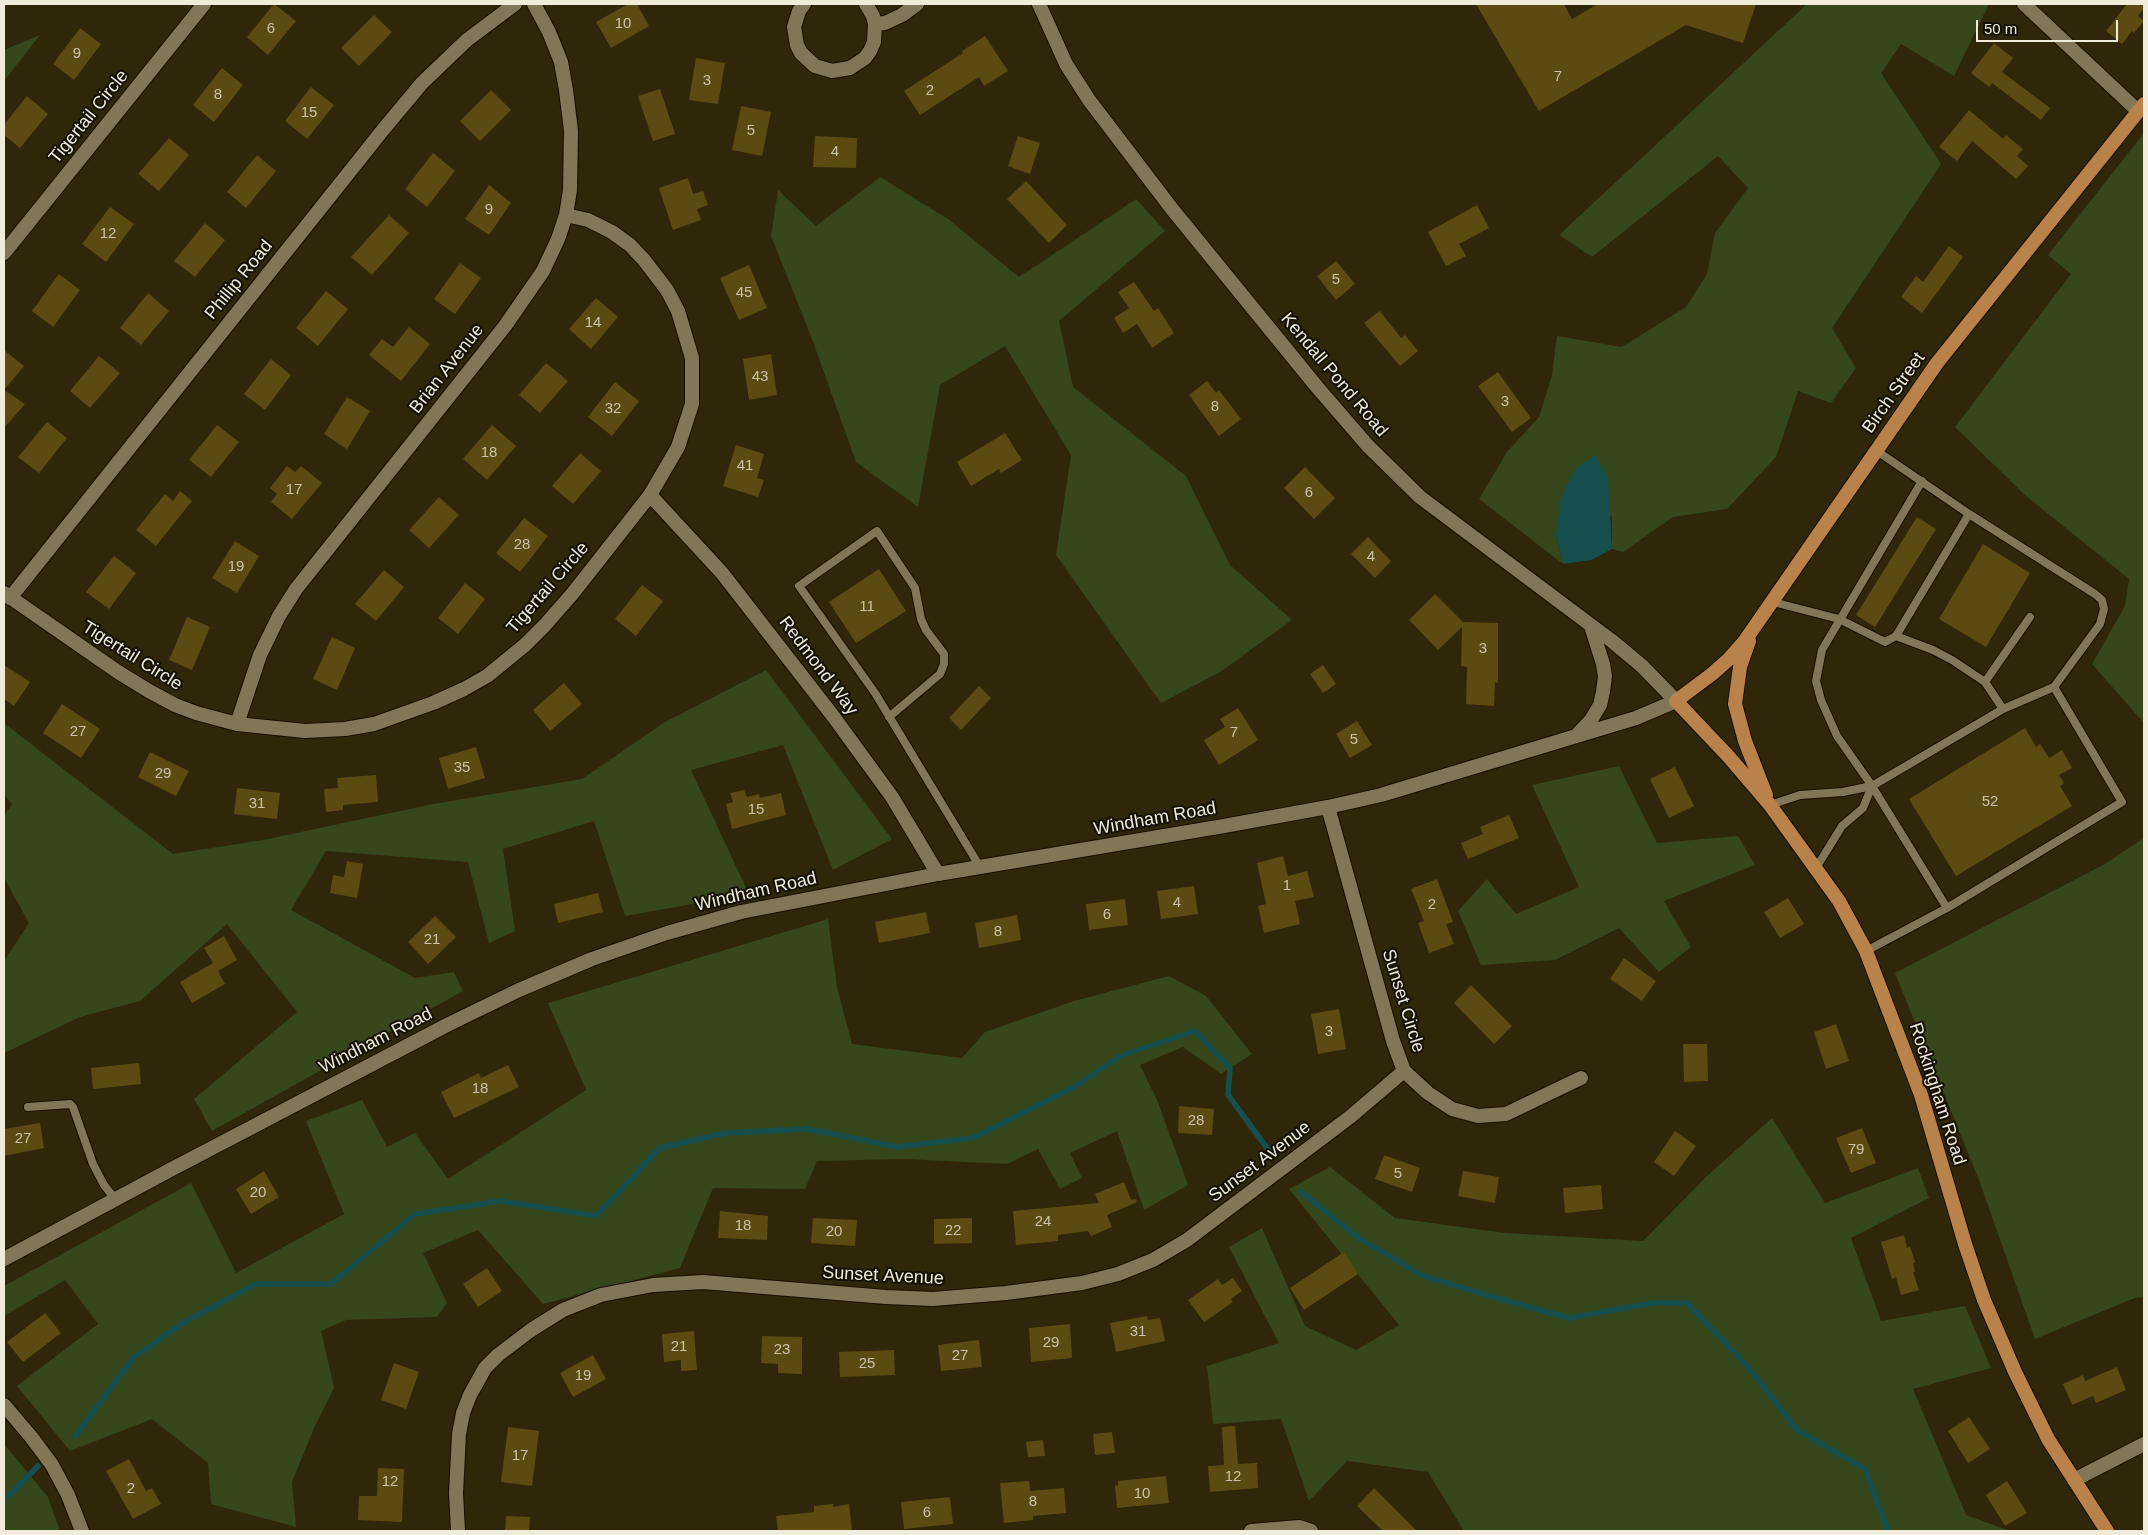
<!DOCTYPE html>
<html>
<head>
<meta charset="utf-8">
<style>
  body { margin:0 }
  #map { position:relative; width:2148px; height:1535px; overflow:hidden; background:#302609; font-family:Arial,sans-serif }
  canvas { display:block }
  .frame { position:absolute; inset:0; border:5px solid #f1ebda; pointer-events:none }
  .scale { position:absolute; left:1976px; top:20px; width:142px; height:22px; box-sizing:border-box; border:2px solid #f1ebda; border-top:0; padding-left:6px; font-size:15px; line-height:18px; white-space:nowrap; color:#f1ebda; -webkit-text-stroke:4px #141005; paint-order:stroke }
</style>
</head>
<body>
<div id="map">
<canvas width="2148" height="1535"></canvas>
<div class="frame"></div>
<div class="scale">50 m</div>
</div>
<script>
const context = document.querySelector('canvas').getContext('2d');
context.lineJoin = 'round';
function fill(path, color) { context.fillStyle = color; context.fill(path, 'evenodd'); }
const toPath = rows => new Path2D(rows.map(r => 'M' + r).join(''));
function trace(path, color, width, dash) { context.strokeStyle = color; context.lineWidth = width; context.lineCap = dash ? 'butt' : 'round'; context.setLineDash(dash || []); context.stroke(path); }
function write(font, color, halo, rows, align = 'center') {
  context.font = font + ' Arial,sans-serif'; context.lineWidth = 4; context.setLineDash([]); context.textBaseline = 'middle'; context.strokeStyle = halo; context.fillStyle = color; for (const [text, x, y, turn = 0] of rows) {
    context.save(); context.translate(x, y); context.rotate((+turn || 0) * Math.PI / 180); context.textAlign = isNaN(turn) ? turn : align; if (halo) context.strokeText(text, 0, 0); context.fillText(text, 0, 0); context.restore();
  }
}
const green = toPath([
  [1807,4,1989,4,1954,76,1901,44,1881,73,1941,164,1832,328,1856,368,1831,403,1798,391,1776,457,1727,509,1673,517,1623,552,1612,549,1612,516,1556,536,1563,564,1479,499,1507,452,1539,417,1552,375,1557,336,1622,347,1686,307,1707,274,1715,233,1748,188,1718,156,1592,257,1559,235],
  [40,35,4,81,4,50],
  [2144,133,2144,723,2092,664,2125,606,2129,579,2026,496,1955,427,2071,274,2048,255],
  [880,177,948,219,1019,277,1136,199,1165,231,1059,321,1073,387,1186,476,1230,565,1292,620,1220,672,1161,703,1056,555,1071,455,1005,346,940,385,918,507,856,462,812,339,771,236,778,190,816,226],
  [766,670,892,839,833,870,783,745,691,770,749,894,625,916,594,821,503,849,515,931,489,943,468,862,326,851,291,910,415,978,454,972,463,991,212,1131,194,1099,297,1012,227,924,140,1001,80,1017,4,1053,4,961,29,923,4,878,4,816,12,804,4,795,4,723,173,854,263,840,433,804,582,779,665,722],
  [1619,766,1657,843,1738,836,1755,865,1664,901,1691,947,1659,972,1619,928,1555,960,1481,965,1458,911,1487,879,1516,914,1579,887,1532,785],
  [2144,838,2144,1297,2135,1298,2035,1339,1979,1180,1895,973,2105,864],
  [828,919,837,987,852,1044,962,1058,985,1032,1074,1001,1169,976,1206,996,1252,1054,1221,1074,1183,1047,1140,1065,1157,1100,1188,1185,1144,1210,1117,1131,1070,1153,1082,1178,1060,1189,1038,1149,1007,1164,906,1159,817,1161,805,1189,713,1188,680,1268,543,1304,478,1230,423,1253,447,1303,437,1317,346,1320,321,1331,334,1388,314,1428,292,1482,296,1527,211,1504,208,1463,152,1419,70,1451,17,1386,98,1324,65,1280,4,1316,4,1286,191,1183,236,1273,344,1214,306,1121,362,1100,387,1147,415,1133,448,1179,586,1090,548,1003],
  [1772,1118,1825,1203,1918,1168,1929,1198,1851,1238,1881,1321,1965,1306,1991,1368,1913,1389,1966,1515,2010,1531,1464,1531,1428,1472,1347,1461,1309,1501,1281,1419,1213,1424,1207,1366,1279,1343,1229,1247,1262,1228,1305,1326,1356,1350,1399,1325,1289,1189,1330,1167,1395,1218,1505,1233,1643,1241,1707,1176],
  [4,1444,48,1497,60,1531,4,1531]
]);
const water = toPath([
  [1595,455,1608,477,1612,549,1591,560,1563,564,1556,536,1560,500,1575,469]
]);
const stream = toPath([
  [1301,1192,1360,1239,1423,1276,1497,1298,1568,1318,1653,1303,1687,1303,1749,1368,1797,1430,1865,1469,1888,1531],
  [75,1436,134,1357,184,1322,256,1284,331,1284,415,1214,501,1201,596,1216,660,1148,725,1133,808,1129,897,1147,973,1138,1072,1088,1122,1055,1195,1031,1230,1068,1228,1095,1270,1152],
  [4,1498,11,1494,38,1466]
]);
const building = toPath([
  [274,4,296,21,268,55,247,37],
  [628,4,637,4,649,26,611,48,596,22],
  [1476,4,1564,4,1572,19,1598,4,1756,4,1743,43,1686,25,1539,111],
  [2127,4,2144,4,2144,8,2138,16,2144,21,2134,33,2132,31,2122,44,2106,31],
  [374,15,392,32,359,66,341,48],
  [80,28,101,44,74,80,53,64],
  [985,36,1008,71,984,86,979,77,920,115,904,91,963,53,962,51],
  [1994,43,2013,58,2002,72,2050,108,2041,120,1992,83,1989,87,1971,73],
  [696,58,725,63,718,104,689,100],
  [222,68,243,85,214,122,193,105],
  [311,87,334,105,307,139,285,121],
  [660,89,675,134,653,141,638,96],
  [491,90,511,110,480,141,460,121],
  [27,96,48,114,20,148,4,135,4,125],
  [741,106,771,112,762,156,732,150],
  [1969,110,2003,139,2006,135,2023,149,2017,156,2028,166,2016,179,1972,141,1957,161,1939,147],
  [815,136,857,138,856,168,813,167],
  [1018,136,1040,143,1030,174,1008,166],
  [169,138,189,155,159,191,138,174],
  [433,153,455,171,427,207,405,189],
  [257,155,276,171,246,208,227,192],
  [688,178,693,194,703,191,708,205,697,209,701,220,673,230,659,188],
  [1026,181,1067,225,1049,243,1007,199],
  [489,185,511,203,489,235,465,219],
  [1477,205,1489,228,1459,244,1466,256,1446,266,1428,232],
  [110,207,134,224,106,262,82,244],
  [389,215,409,233,372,275,351,257],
  [205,223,225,240,195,277,174,261],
  [1949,246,1963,257,1922,313,1901,297,1916,276,1923,282],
  [1336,261,1355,284,1336,300,1317,276],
  [460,263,481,278,455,314,434,299],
  [749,265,767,308,739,320,720,278],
  [59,274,80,290,53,327,32,311],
  [1134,282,1154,311,1158,308,1174,333,1152,348,1137,324,1123,333,1114,318,1129,308,1118,292],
  [326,291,348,309,318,346,296,328],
  [148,293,169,311,141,345,120,328],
  [596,298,618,317,591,349,569,329],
  [1380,311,1401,338,1405,335,1418,351,1400,366,1364,323],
  [409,327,430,344,401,381,369,355,382,339,393,347],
  [4,350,24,366,4,390,25,404,4,428],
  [771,354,777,395,749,400,743,359],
  [99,356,120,373,90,408,70,391],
  [271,359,291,375,265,410,244,394],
  [546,363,568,381,540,413,519,395],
  [1498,372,1531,418,1512,432,1478,386],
  [1207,381,1216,393,1219,390,1241,419,1219,436,1189,395],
  [615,382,639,401,612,436,588,417],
  [347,397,370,411,347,449,324,434],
  [47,422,67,438,39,473,18,457],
  [217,425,239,442,211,477,189,460],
  [492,425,516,446,487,480,463,459],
  [1005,433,1022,460,1001,473,999,469,971,486,957,462],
  [736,445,764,454,757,478,764,480,758,497,723,486],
  [580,453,601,471,573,504,552,486],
  [287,466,295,472,301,466,322,483,292,519,271,502,277,494,270,488],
  [1305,467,1335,498,1314,519,1284,488],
  [180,491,192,501,156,546,136,530,165,494,173,501],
  [439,497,459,515,429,548,409,530],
  [1917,517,1936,529,1875,627,1856,615],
  [524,518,548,536,520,572,496,553],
  [1368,537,1391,561,1375,578,1351,554],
  [235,541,259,556,237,593,212,578],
  [1983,544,2030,573,1986,647,1939,619],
  [114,556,136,573,109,609,86,592],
  [879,569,906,611,856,643,829,602],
  [384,570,404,587,376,621,355,604],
  [465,583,485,599,458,634,438,618],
  [642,585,663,601,636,636,615,619],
  [1435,594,1463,622,1498,623,1498,683,1495,682,1494,706,1466,704,1467,667,1461,666,1462,627,1438,650,1409,620],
  [187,617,210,627,192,670,169,660],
  [332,637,355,648,337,690,313,679],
  [4,665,30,682,14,706,4,699],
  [1323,665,1336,684,1323,693,1310,674],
  [564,683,582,704,550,731,533,710],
  [979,686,991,698,961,730,949,718],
  [62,704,100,729,81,758,43,733],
  [1238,708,1258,740,1219,765,1204,740,1225,727,1220,719],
  [1357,721,1372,745,1350,758,1336,734],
  [2025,728,2036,747,2040,744,2049,758,2062,750,2072,768,2059,775,2064,783,2060,786,2072,806,1956,876,1909,799],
  [476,747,485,778,448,789,439,758],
  [150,752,189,771,176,796,138,777],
  [1675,767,1694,806,1669,818,1650,779],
  [376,775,378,802,343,805,343,810,326,812,324,789,338,788,337,778],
  [237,788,280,793,277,819,234,814],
  [744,790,747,797,759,794,760,798,781,793,786,815,732,829,726,804,733,802,730,793],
  [1509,815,1519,838,1468,859,1461,843,1483,834,1480,827],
  [1283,856,1288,876,1307,871,1314,897,1295,901,1300,924,1264,933,1258,906,1266,904,1257,863],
  [347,861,363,864,357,898,330,893,333,875,344,877],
  [1437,879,1453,922,1446,924,1454,944,1429,953,1418,923,1424,921,1411,889],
  [1194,886,1198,914,1161,919,1157,891],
  [598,893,603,912,558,923,554,904],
  [1788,898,1804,924,1780,938,1764,912],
  [1125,899,1128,925,1089,930,1086,904],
  [926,912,930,933,879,943,875,922],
  [1017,915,1021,940,979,948,975,923],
  [435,916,456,937,428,964,408,942],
  [224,936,237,960,218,971,225,984,192,1003,180,982,213,963,204,948],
  [1624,958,1656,981,1642,1001,1610,979],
  [1471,985,1512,1026,1494,1044,1454,1003],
  [1339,1009,1346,1049,1318,1054,1311,1014],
  [1836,1024,1849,1061,1826,1069,1814,1032],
  [1683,1044,1707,1044,1708,1081,1684,1082],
  [139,1063,141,1084,93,1089,91,1068],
  [508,1065,519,1087,454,1118,441,1092,479,1073,481,1078],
  [1179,1106,1214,1109,1212,1135,1178,1133],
  [40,1123,44,1148,4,1156,4,1129],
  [1862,1128,1876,1163,1851,1173,1836,1138],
  [1675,1131,1696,1146,1674,1176,1654,1162],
  [1384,1155,1420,1168,1412,1192,1375,1179],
  [264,1171,279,1197,251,1214,236,1189],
  [1463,1171,1499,1177,1495,1203,1458,1196],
  [1124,1182,1131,1200,1136,1199,1137,1202,1107,1215,1112,1227,1091,1236,1088,1231,1058,1235,1058,1241,1016,1245,1013,1211,1099,1203,1095,1194],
  [1601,1185,1603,1209,1565,1213,1563,1188],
  [720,1211,768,1216,767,1240,718,1238],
  [813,1218,857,1220,855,1246,811,1243],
  [972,1218,972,1243,934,1244,934,1219],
  [1904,1235,1907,1248,1910,1246,1915,1262,1913,1263,1915,1272,1913,1272,1919,1290,1901,1295,1896,1277,1892,1279,1881,1242],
  [1344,1252,1358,1274,1304,1310,1290,1288],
  [487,1268,502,1291,478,1307,463,1284],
  [1233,1278,1242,1291,1231,1299,1233,1302,1204,1322,1188,1300,1218,1279,1222,1285],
  [45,1313,61,1333,23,1362,7,1342],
  [1147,1316,1148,1320,1160,1318,1165,1341,1116,1352,1110,1323],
  [1070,1324,1072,1358,1031,1362,1029,1328],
  [694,1331,697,1370,681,1371,681,1360,664,1362,662,1334],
  [762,1336,802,1337,802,1374,778,1373,778,1364,761,1363],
  [979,1340,982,1367,941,1371,938,1345],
  [894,1350,895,1375,840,1377,839,1352],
  [593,1355,606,1379,573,1397,560,1373],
  [394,1363,419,1372,406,1409,381,1400],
  [2117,1367,2126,1390,2096,1403,2093,1396,2072,1405,2063,1384,2083,1375,2085,1381],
  [1969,1417,1990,1449,1968,1463,1948,1431],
  [1235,1426,1238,1464,1257,1463,1258,1488,1210,1492,1208,1466,1224,1465,1222,1427],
  [508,1427,539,1431,532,1486,501,1482],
  [1112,1432,1115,1453,1095,1455,1093,1434],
  [1043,1440,1045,1456,1028,1457,1026,1442],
  [129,1459,146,1491,152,1488,161,1504,133,1519,106,1471],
  [378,1468,404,1469,402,1522,358,1520,359,1496,377,1496],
  [1166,1476,1169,1503,1117,1508,1115,1486,1118,1485,1118,1481],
  [1029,1481,1030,1491,1064,1488,1066,1513,1033,1516,1033,1520,1004,1523,1000,1483],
  [2007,1481,2027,1513,2005,1526,1986,1495],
  [1374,1488,1417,1531,1383,1531,1357,1506],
  [950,1497,953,1524,904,1529,901,1502],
  [833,1504,833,1507,849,1504,852,1531,778,1531,776,1516,814,1512,814,1506],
  [506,1516,530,1517,529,1531,505,1531]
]);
const service = toPath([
  [1922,481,1822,650,1816,681,1821,700,1837,736,1872,786,1947,908],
  [1773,602,1839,619,1885,642,1896,636,1933,650,1952,660,1985,682,2003,709],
  [1896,636,1969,514],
  [1985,682,2030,617],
  [889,717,940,674,944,664,944,654,926,630,921,619,915,588,877,531,799,586,875,693,980,867],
  [1770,805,1800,795,1843,792,1872,786,2003,709,2054,687,2100,624,2104,609,2102,600,2095,594,1969,514,1877,451],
  [1816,868,1842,826,1863,808,1872,786],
  [1866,951,1947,908,2122,802,2054,687],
  [28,1107,70,1104,73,1107,93,1164,104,1185,115,1199]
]);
const minor = toPath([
  [804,4,799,11,794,27,797,45,801,53,815,66,832,71,850,68,865,58,870,51,874,42,875,24,873,16,866,4],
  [2024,4,2138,111],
  [875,24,885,23,902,15,917,4],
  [4,253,204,4],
  [650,495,722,573,833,716,892,797,938,874],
  [4,593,118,672,149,691,175,705,196,713,237,724,305,731,345,729,374,724,433,703,464,689,487,676,525,645,545,625,573,593,650,495,678,447,692,404,692,358,678,311,667,290,644,260,630,245,612,232,588,220,566,215],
  [10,598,382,131,422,83,467,40,515,4],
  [237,724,260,655,279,616,296,589,505,326,543,271,558,239,566,215,570,190,571,131,566,90,561,62,549,32,534,4],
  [1328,807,1393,1041,1404,1071,1428,1093,1452,1109,1478,1116,1506,1114,1581,1078],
  [4,1405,32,1438,52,1465,68,1495,82,1531],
  [2074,1480,2144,1444],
  [458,1531,456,1493,459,1434,463,1413,470,1395,485,1368,498,1355,531,1330,563,1310,601,1295,653,1285,703,1282,886,1297,933,1299,1006,1293,1082,1283,1118,1274,1153,1260,1187,1240,1350,1117,1404,1071],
  [1251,1531,1299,1527,1311,1531]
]);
const tertiary = toPath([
  [1576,736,1591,720,1600,705,1603,692,1605,676,1603,664,1591,626],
  [4,1259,170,1170,449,1024,519,990,592,959,667,933,741,912,938,874,1224,826,1328,807,1381,795,1636,718,1676,701,1642,666,1612,641,1420,497,1368,446,1317,387,1172,209,1089,100,1066,64,1039,4]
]);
const primary = toPath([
  [1749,641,1740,667,1735,704,1745,741,1766,795],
  [2107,1531,2048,1439,2015,1372,1984,1300,1965,1244,1921,1095,1866,951,1839,901,1770,805,1729,757,1676,701,1712,674,1729,659,1744,642,1937,363,2144,104]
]);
const numberNames = [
  ["10",623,24],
  ["6",271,29],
  ["9",77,54],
  ["7",1558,77],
  ["3",707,81],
  ["2",930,91],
  ["8",218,95],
  ["15",309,113],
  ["5",751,131],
  ["4",835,152],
  ["9",489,210],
  ["12",108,234],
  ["5",1336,280],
  ["45",744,293],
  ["14",593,323],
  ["43",760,377],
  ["3",1505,402],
  ["8",1215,407],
  ["32",613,409],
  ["18",489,453],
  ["41",745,466],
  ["17",294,490],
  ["6",1309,493],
  ["28",522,545],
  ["4",1371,557],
  ["19",236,567],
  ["11",867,607],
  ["3",1483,649],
  ["27",78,732],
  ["7",1234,733],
  ["5",1354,740],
  ["35",462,768],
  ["29",163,774],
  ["52",1990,802],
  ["31",257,804],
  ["15",756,810],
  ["1",1287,886],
  ["4",1177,903],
  ["2",1432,905],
  ["6",1107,915],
  ["8",998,932],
  ["21",432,940],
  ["3",1329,1032],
  ["18",480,1089],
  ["28",1196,1121],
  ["27",23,1139],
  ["79",1856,1150],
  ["5",1398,1174],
  ["20",258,1193],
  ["24",1043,1222],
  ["18",743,1226],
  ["22",953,1231],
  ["20",834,1232],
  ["31",1138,1332],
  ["29",1051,1343],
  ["21",679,1347],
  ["23",782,1350],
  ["27",960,1356],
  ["25",867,1364],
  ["19",583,1376],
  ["17",520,1456],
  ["12",1233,1477],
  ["12",390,1482],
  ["2",131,1489],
  ["10",1142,1494],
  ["8",1033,1502],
  ["6",927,1513]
];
const streetNames = [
  ["Tigertail Circle",89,117,-51],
  ["Phillip Road",239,280,-51],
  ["Brian Avenue",447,369,-52],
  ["Kendall Pond Road",1334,375,50],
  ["Birch Street",1894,393,-55],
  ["Tigertail Circle",548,588,-49],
  ["Tigertail Circle",132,656,32],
  ["Redmond Way",818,666,53],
  ["Windham Road",1155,819,-10],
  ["Windham Road",756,892,-13],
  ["Sunset Circle",1403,1001,73],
  ["Windham Road",376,1041,-27],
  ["Rockingham Road",1937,1094,72],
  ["Sunset Avenue",1260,1162,-37],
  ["Sunset Avenue",883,1276,3]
];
fill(green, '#35471b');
fill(water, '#174f4f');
trace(stream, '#174f4f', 5.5);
fill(building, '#5b4a12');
trace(service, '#180f00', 10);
trace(minor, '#180f00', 16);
trace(tertiary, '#180f00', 16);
trace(primary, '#180f00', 16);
trace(service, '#817758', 8);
trace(minor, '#817758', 14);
trace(tertiary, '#817758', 14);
trace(primary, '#b9824b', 14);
write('15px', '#ccc3a8', null, numberNames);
write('18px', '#f1ebda', '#141005', streetNames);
</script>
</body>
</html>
